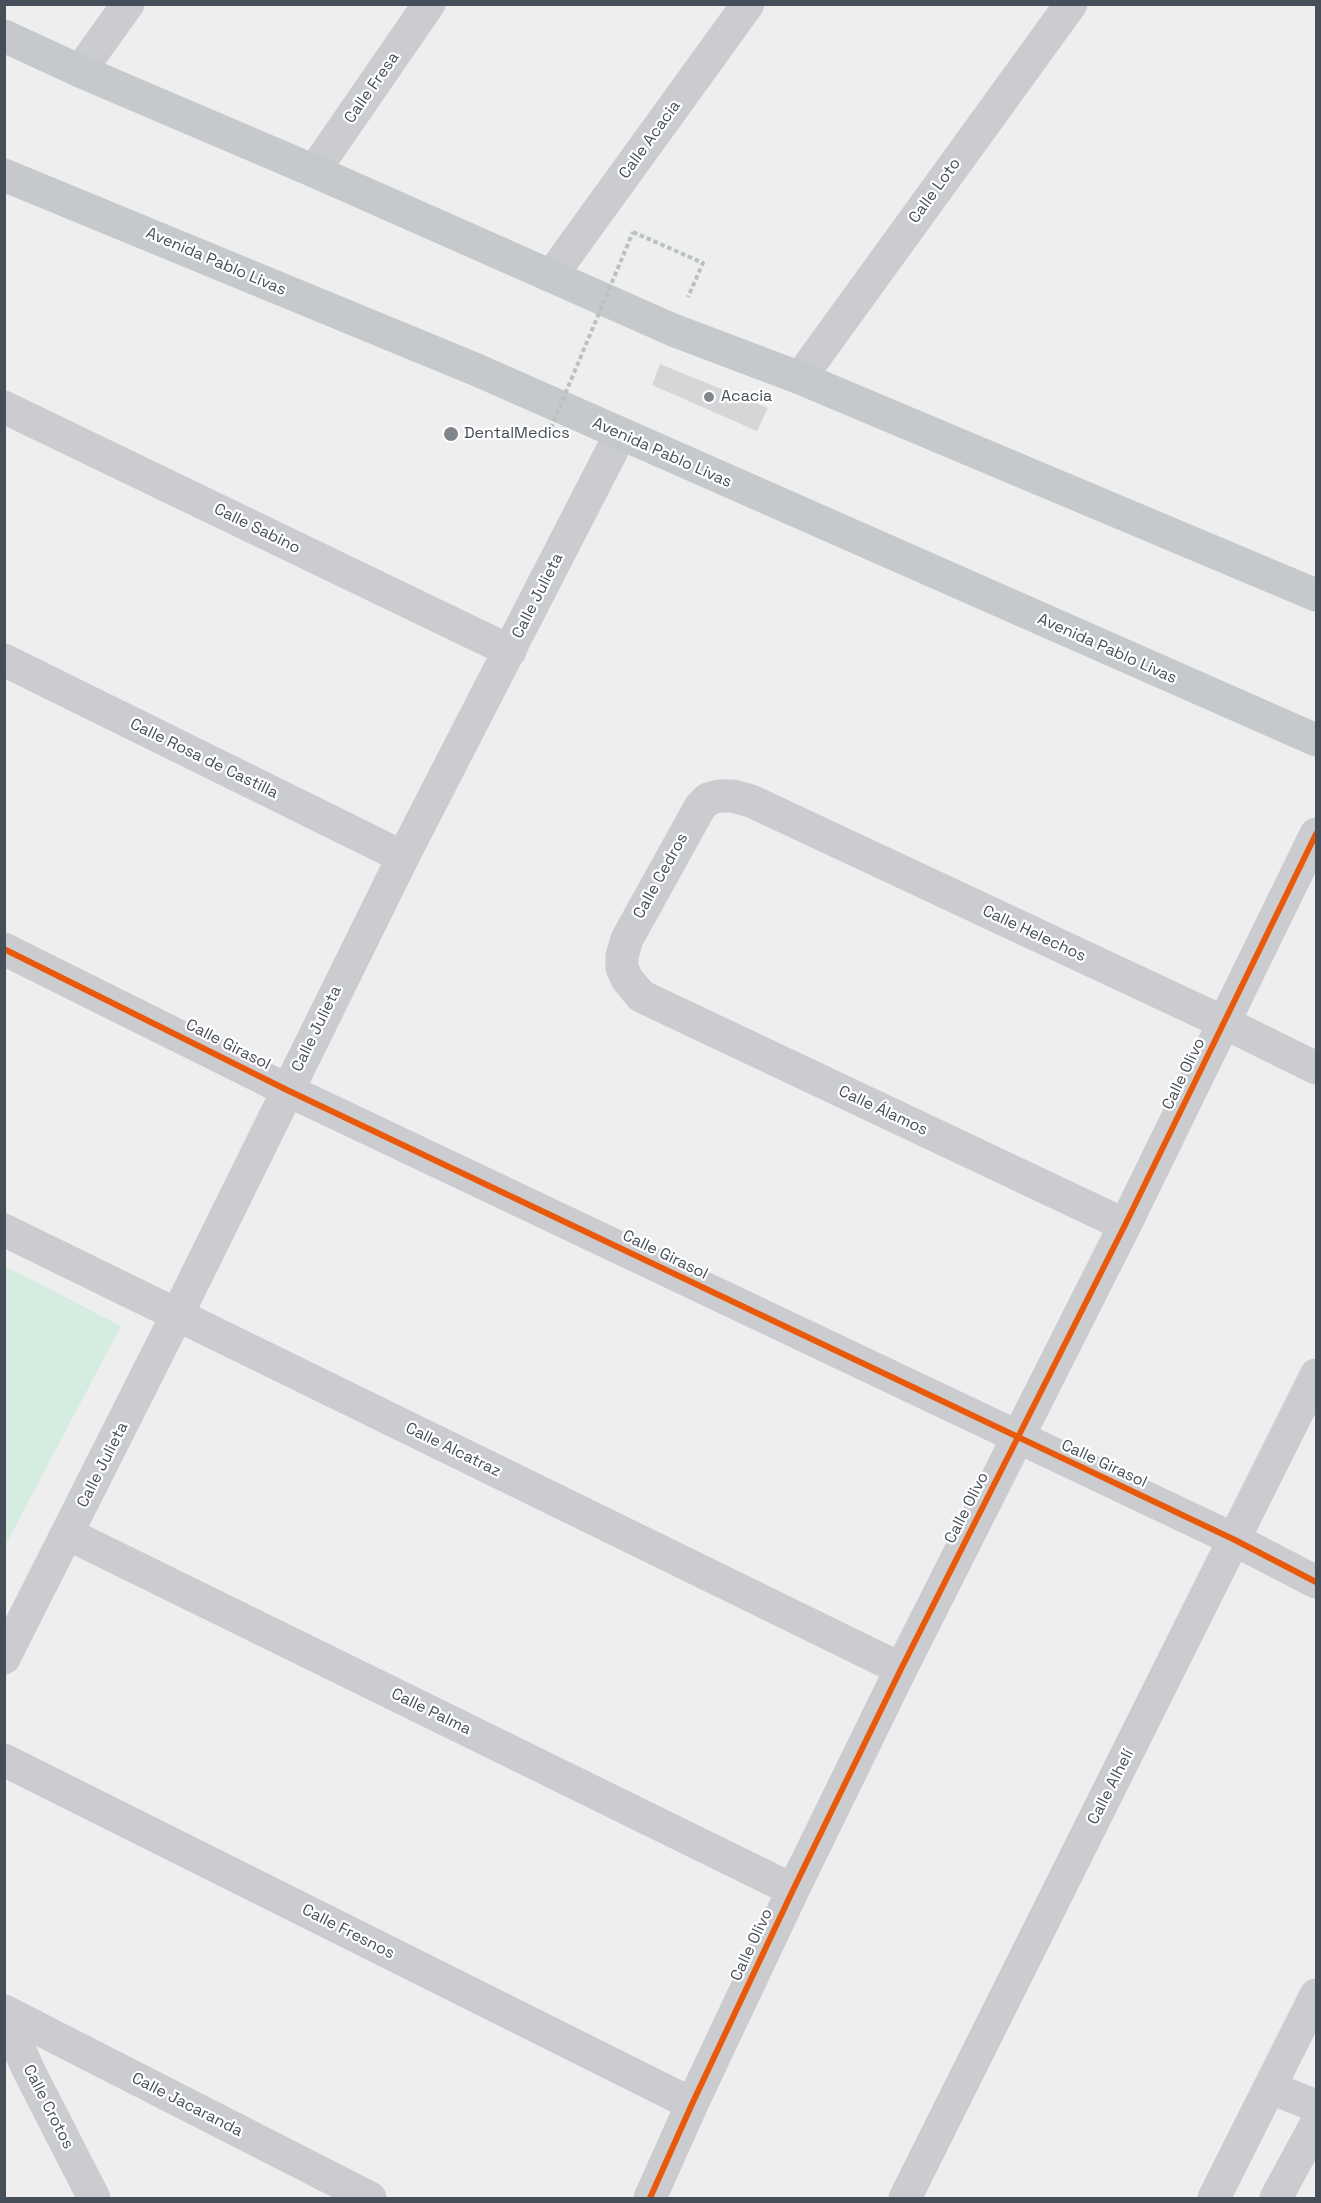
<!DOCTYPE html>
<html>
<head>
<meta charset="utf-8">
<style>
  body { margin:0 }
  #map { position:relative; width:1321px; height:2203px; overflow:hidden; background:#efeeee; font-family:"Space Grotesk",sans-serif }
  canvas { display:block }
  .frame { position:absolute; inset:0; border:6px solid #464e59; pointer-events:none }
</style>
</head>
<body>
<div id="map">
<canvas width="1321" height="2203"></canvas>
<div class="frame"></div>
</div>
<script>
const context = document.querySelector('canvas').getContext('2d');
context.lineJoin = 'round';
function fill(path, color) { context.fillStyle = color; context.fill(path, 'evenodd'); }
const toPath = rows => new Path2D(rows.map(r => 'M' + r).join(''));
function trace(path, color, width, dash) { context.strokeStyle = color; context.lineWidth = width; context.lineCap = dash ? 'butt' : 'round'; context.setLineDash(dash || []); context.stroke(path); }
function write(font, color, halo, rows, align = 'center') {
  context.font = font + ' "Space Grotesk",sans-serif'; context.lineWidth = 4.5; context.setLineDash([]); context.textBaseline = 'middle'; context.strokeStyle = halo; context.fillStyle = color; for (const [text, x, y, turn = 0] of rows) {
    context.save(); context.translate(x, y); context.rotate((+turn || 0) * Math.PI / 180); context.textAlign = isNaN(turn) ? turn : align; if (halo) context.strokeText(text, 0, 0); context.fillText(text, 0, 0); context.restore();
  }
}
const green = toPath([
  [5,1266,121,1326,5,1546]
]);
const building = toPath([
  [660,364,768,408,757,431,652,385]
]);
const path = toPath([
  [633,232,703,263,688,297]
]);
const minor = toPath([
  [80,71,128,4],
  [314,171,429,4],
  [552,275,748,4],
  [800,378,1071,4],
  [4,407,510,651],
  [4,660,403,857],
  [4,949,287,1090,1235,1540,1316,1582],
  [1125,1225,641,996,627,979,622,968,622,956,627,939,700,807,708,799,719,796,733,796,751,801,1225,1023,1316,1068],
  [4,1230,901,1669],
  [68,1534,793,1890],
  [4,1658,177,1315,403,857,620,435],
  [4,1760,692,2104],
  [4,2011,370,2198],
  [4,2015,29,2071,94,2198],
  [1271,2088,1316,2106],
  [650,2198,692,2104,793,1890,901,1669,1125,1225,1316,834],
  [905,2198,1316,1375],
  [1214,2198,1316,1995],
  [1276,2198,1316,2124]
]);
const major = toPath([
  [4,36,80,71,314,171,673,330,800,378,1316,595],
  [4,175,477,370,1316,740]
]);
const pathBridge = toPath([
  [548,435,633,232]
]);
const cycleway = toPath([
  [4,949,287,1090,1235,1540,1316,1582],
  [650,2198,692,2104,793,1890,901,1669,1125,1225,1316,834]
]);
const markers = [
  [709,397,6,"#81868d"],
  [451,434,8,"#81868d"]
];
const streetNames = [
  ["Calle Fresa",372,88,-55],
  ["Calle Acacia",650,140,-54],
  ["Calle Loto",935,191,-54],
  ["Avenida Pablo Livas",216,262,23],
  ["Avenida Pablo Livas",662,453,24],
  ["Calle Sabino",257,529,26],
  ["Calle Julieta",538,596,-63],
  ["Avenida Pablo Livas",1107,649,24],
  ["Calle Rosa de Castilla",204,759,26],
  ["Calle Cedros",661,876,-61],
  ["Calle Helechos",1034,934,25],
  ["Calle Julieta",317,1029,-64],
  ["Calle Girasol",228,1045,27],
  ["Calle Olivo",1184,1074,-64],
  ["Calle Álamos",883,1111,25],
  ["Calle Girasol",665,1255,26],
  ["Calle Alcatraz",453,1450,26],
  ["Calle Girasol",1104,1464,25],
  ["Calle Julieta",103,1465,-63],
  ["Calle Olivo",967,1508,-63],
  ["Calle Palma",431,1712,26],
  ["Calle Alhelí",1111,1787,-63],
  ["Calle Fresnos",348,1932,27],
  ["Calle Olivo",752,1945,-65],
  ["Calle Jacaranda",187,2105,27],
  ["Calle Crotos",48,2107,63]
];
const poiNames = [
  ["Acacia",721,397],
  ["DentalMedics",464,434]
];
fill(green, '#d4ede0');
fill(building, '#d6d6d8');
trace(path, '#b8c2c1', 4, [4.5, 3]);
trace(minor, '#cacccf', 33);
trace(major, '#c6c9cc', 33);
trace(pathBridge, '#b8c2c1', 4, [4.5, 3]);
trace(cycleway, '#e8590c', 6);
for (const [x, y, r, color] of markers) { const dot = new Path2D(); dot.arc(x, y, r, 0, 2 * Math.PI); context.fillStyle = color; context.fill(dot); trace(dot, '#fff', 2); }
write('16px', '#464e59', '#fff', streetNames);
write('16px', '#464e59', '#fff', poiNames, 'left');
</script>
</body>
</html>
